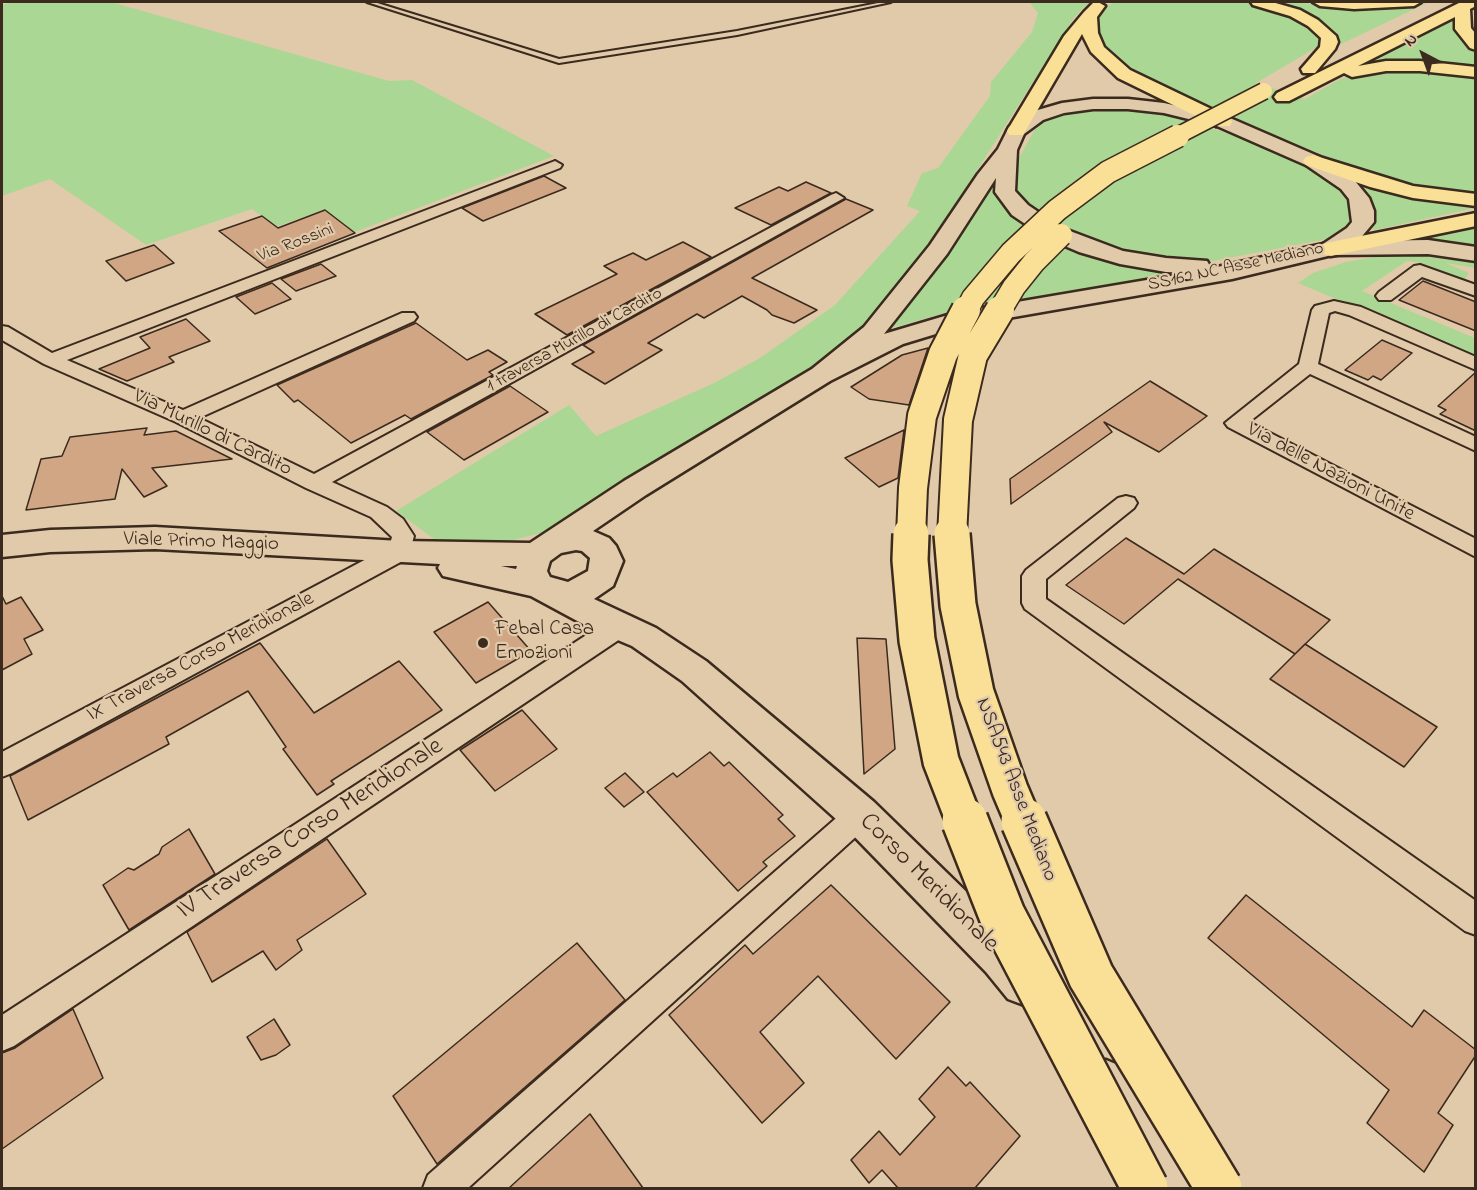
<!DOCTYPE html>
<html>
<head>
<meta charset="utf-8">
<style>
  body { margin:0 }
  #map { position:relative; width:1477px; height:1190px; overflow:hidden; background:#e1caaa; font-family:"Indie Flower",sans-serif }
  canvas { display:block }
  .frame { position:absolute; inset:0; border:3px solid #3b2a1e; pointer-events:none }
  .north { position:absolute; left:1393px; top:24px; width:60px; height:60px; -webkit-text-stroke:4px #e1caaa; paint-order:stroke; rotate:319deg; font-size:16px; font-weight:700; line-height:24px; text-align:center; color:#3b2a1e }
  .north::after { content:''; display:block; margin:auto; width:21px; height:27px; background:#3b2a1e; clip-path:polygon(50% 0,100% 100%,50% 72%,0 100%) }
</style>
</head>
<body>
<div id="map">
<canvas width="1477" height="1190"></canvas>
<div class="frame"></div>
<div class="north">N</div>
</div>
<script>
const context = document.querySelector('canvas').getContext('2d');
context.lineJoin = 'round';
function fill(path, color) { context.fillStyle = color; context.fill(path, 'evenodd'); }
const toPath = rows => new Path2D(rows.map(r => 'M' + r).join(''));
function trace(path, color, width, dash) { context.strokeStyle = color; context.lineWidth = width; context.lineCap = dash ? 'butt' : 'round'; context.setLineDash(dash || []); context.stroke(path); }
function write(font, color, halo, rows, align = 'center') {
  context.font = font + ' "Indie Flower",sans-serif'; context.lineWidth = 4.5; context.setLineDash([]); context.textBaseline = 'middle'; context.strokeStyle = halo; context.fillStyle = color; for (const [text, x, y, turn = 0] of rows) {
    context.save(); context.translate(x, y); context.rotate((+turn || 0) * Math.PI / 180); context.textAlign = isNaN(turn) ? turn : align; if (halo) context.strokeText(text, 0, 0); context.fillText(text, 0, 0); context.restore();
  }
}
const green = toPath([
  [12,2,111,2,389,81,412,80,554,156,355,232,323,210,276,227,252,209,146,245,50,179,2,196,2,5],
  [1029,2,1092,2,1084,7,1073,19,917,265,867,327,832,355,695,443,576,517,545,532,509,541,454,546,438,542,396,511,569,405,596,436,714,383,760,358,835,305,920,211,907,206,922,173,938,168,990,96,991,82,1032,32,1038,13],
  [1117,2,1250,2,1301,18,1322,39,1319,46,1256,83,1305,99,1342,78,1387,69,1475,74,1475,197,1447,195,1347,169,1160,89,1129,71,1110,56,1100,43,1096,32,1098,15,1106,6],
  [1269,2,1323,4,1429,2,1337,46,1330,30,1318,21,1289,7],
  [1452,21,1455,22,1462,38,1475,51,1475,70,1367,64],
  [1097,106,1169,113,1249,141,1313,169,1333,181,1348,194,1356,211,1352,224,1333,238,1213,261,1167,260,1110,249,1052,223,1021,201,1014,190,1011,173,1037,125,1060,112],
  [1352,179,1475,204,1475,208,1375,230,1371,228,1375,220,1373,205],
  [989,182,993,182,995,191,1007,209,1030,227,1204,273,941,314,888,329,936,271],
  [1475,226,1475,249,1409,240],
  [1413,255,1475,263,1475,268,1446,263,1469,273,1464,280,1417,262,1407,261,1362,291,1475,338,1475,358,1298,283,1313,273,1346,262,1374,257]
]);
const building = toPath([
  [544,176,566,188,483,221,462,208,544,176],
  [806,182,831,193,771,225,735,208,779,187,788,191,806,182],
  [846,199,873,210,752,278,817,310,794,323,772,315,767,310,742,296,704,318,697,314,648,343,662,350,605,384,572,364,594,352,583,345,846,199],
  [325,210,355,233,267,268,219,231,262,216,278,228,325,210],
  [683,242,711,257,567,335,535,314,617,274,604,266,633,253,646,260,683,242],
  [154,245,174,263,126,281,106,261,154,245],
  [321,264,336,276,296,291,281,279,321,264],
  [1423,281,1476,302,1476,331,1399,300,1423,281],
  [272,283,291,299,255,314,236,297,272,283],
  [186,319,210,341,169,357,174,362,127,381,99,369,150,348,140,337,186,319],
  [416,323,467,360,488,350,507,362,489,372,493,375,411,419,405,415,351,443,298,400,294,402,277,385,416,323],
  [1382,340,1412,353,1381,380,1373,376,1368,380,1345,370,1382,340],
  [928,348,909,405,869,399,851,387,902,355,928,348],
  [1476,372,1476,431,1440,414,1446,410,1438,406,1476,372],
  [1150,381,1207,416,1159,452,1104,422,1112,432,1011,504,1010,479,1150,381],
  [510,386,548,412,464,460,427,432,510,386],
  [147,428,144,435,176,431,232,459,152,468,167,486,144,497,122,469,115,499,26,510,41,459,62,456,70,437,147,428],
  [904,430,898,478,879,487,845,458,904,430],
  [1126,538,1184,574,1214,549,1330,620,1295,654,1178,579,1124,624,1066,585,1126,538],
  [2,596,6,604,21,597,43,630,24,639,32,654,2,670,2,596],
  [488,602,531,651,476,683,434,632,488,602],
  [857,638,886,639,895,749,864,774,857,638],
  [260,643,314,713,399,661,442,710,331,781,334,784,317,795,283,749,286,747,248,691,166,737,169,744,28,820,10,776,260,643],
  [1305,644,1437,727,1404,767,1270,679,1305,644],
  [522,710,557,749,495,791,460,750,522,710],
  [710,752,724,766,729,762,783,815,778,819,795,836,763,862,767,866,738,891,647,792,673,773,677,777,710,752],
  [625,773,644,792,624,807,605,788,625,773],
  [189,829,215,874,129,930,103,885,128,868,134,870,159,854,162,847,189,829],
  [327,839,366,894,297,940,302,950,276,970,263,951,212,982,187,932,327,839],
  [831,885,950,1002,896,1059,818,976,760,1032,804,1083,762,1123,669,1015,745,945,753,954,831,885],
  [1246,895,1412,1027,1424,1010,1476,1050,1476,1055,1438,1113,1453,1125,1424,1172,1367,1123,1389,1090,1208,938,1246,895],
  [577,943,625,1000,437,1164,393,1096,577,943],
  [73,1009,103,1078,2,1149,2,1053,15,1048,73,1009],
  [274,1019,290,1045,276,1055,261,1060,247,1037,274,1019],
  [948,1067,966,1086,970,1082,1020,1136,975,1188,898,1188,882,1170,869,1183,851,1160,879,1131,900,1155,935,1117,919,1099,948,1067],
  [590,1114,643,1188,509,1188,590,1114]
]);
const lane = toPath([
  [367,2,374,2,559,59,737,31,883,2,891,2,737,35,559,63,367,2]
]);
const street = toPath([
  [555,161,562,165,560,168,67,360,183,410,402,313,414,313,417,317,414,321,199,418,314,474,831,195,836,193,844,198,332,482,387,507,403,519,414,536,408,558,12,773,2,777,2,752,389,547,392,537,371,517,306,488,176,422,44,364,2,340,2,326,8,327,52,353,555,161],
  [1420,265,1476,285,1476,296,1422,277,1391,300,1379,300,1376,296,1379,292,1414,266,1420,265],
  [1334,301,1361,307,1476,357,1476,370,1349,315,1335,311,1329,313,1318,364,1476,437,1476,451,1310,374,1249,422,1476,539,1476,557,1228,427,1225,423,1299,364,1312,310,1315,306,1334,301],
  [1126,496,1134,498,1137,503,1134,508,1046,579,1046,599,1476,901,1476,935,1465,931,1025,609,1022,603,1022,576,1026,570,1118,498,1126,496],
  [620,617,629,619,632,626,629,633,14,1046,2,1051,2,1015,611,619,620,617],
  [860,802,870,806,874,815,870,824,468,1188,423,1188,428,1175,850,806,860,802]
]);
const secondary = toPath([
  [1093,99,1128,99,1164,103,1230,118,1320,157,1355,181,1369,198,1374,211,1374,222,1358,241,1428,240,1476,247,1476,261,1428,254,1332,255,1232,279,962,326,903,344,830,381,646,495,593,531,609,538,616,546,623,561,613,586,594,599,656,628,706,661,874,802,1018,942,1040,967,1046,983,1040,999,1024,1005,1008,999,986,972,846,828,682,681,632,646,594,630,531,596,443,576,438,568,440,564,155,549,50,552,2,557,2,535,50,530,155,527,400,541,530,543,624,481,812,369,864,327,930,245,978,174,998,149,1009,127,1031,112,1062,103,1093,99],
  [1093,109,1128,109,1164,113,1217,126,1306,165,1341,189,1349,199,1352,222,1347,228,1323,244,1208,269,1210,266,1207,261,1166,258,1123,251,1062,228,1028,205,1015,191,1017,150,1024,134,1043,120,1064,113,1093,109],
  [996,178,995,192,1012,215,1046,238,1079,252,1120,264,1166,272,1188,273,958,312,884,334,947,254,996,178],
  [576,550,582,551,590,558,588,571,568,582,550,577,547,571,550,561,561,553,576,550],
  [501,566,517,566,516,569,501,566],
  [1106,1060,1123,1067,1211,1170,1218,1188,1161,1188,1089,1101,1082,1084,1089,1067,1106,1060]
]);
const highway = toPath([
  [1098,2,1105,6,1097,17,1098,33,1104,47,1130,70,1230,118,1232,122,1230,126,1216,126,1118,78,1091,52,1082,34,1023,135,1009,135,1007,131,1064,36,1084,12,1093,3,1098,2],
  [1251,2,1272,2,1300,10,1318,20,1336,36,1338,42,1335,49,1315,73,1303,73,1301,69,1320,47,1321,38,1308,26,1290,16,1253,5,1251,2],
  [1313,2,1421,2,1414,6,1354,9,1320,6,1313,2],
  [1461,2,1476,2,1476,6,1470,9,1471,28,1476,34,1476,50,1470,48,1455,29,1455,17,1358,66,1386,61,1420,61,1476,67,1476,77,1420,71,1386,71,1352,77,1344,73,1289,101,1277,101,1274,97,1277,93,1461,2],
  [1313,155,1413,186,1476,194,1476,206,1413,198,1370,187,1306,165,1303,161,1306,157,1313,155],
  [1476,213,1476,226,1331,256,1323,254,1320,249,1323,244,1331,242,1476,213]
]);
const highwayBridgeFar4 = toPath([
  [1175,137,1264,91]
]);
const highwayBridgeFar3 = toPath([
  [966,312,973,298,1011,253,1057,210,1108,172,1178,136],
  [999,312,1014,287,1034,262,1061,235]
]);
const highwayBridgeFar2 = toPath([
  [911,536,913,488,922,416,943,354,966,310],
  [952,536,958,420,973,355,1000,310]
]);
const highwayBridgeFar1 = toPath([
  [911,534,910,560,917,640,941,761,965,823],
  [952,534,958,605,976,693,1010,790,1024,823]
]);
const highwayBridge = toPath([
  [965,821,1002,915,1145,1188],
  [1024,821,1091,976,1219,1188]
]);
const markers = [
  [483,643,6,"#3b2a1e"]
];
const farStreetnames = [
  ["Via Rossini",296,244,-21],
  ["SS162 NC Asse Mediano",1236,268,-12],
  ["1 traversa Murillo di Cardito",575,341,-29]
];
const streetNames = [
  ["Via Murillo di Cardito",212,434,26],
  ["Via delle Nazioni Unite",1330,473,28],
  ["Viale Primo Maggio",201,543,2],
  ["IX Traversa Corso Meridionale",201,658,-28],
  ["NSA543 Asse Mediano",1015,790,69]
];
const poiNames = [
  ["Febal Casa",495,631],
  ["Emozioni",495,655]
];
const nearStreetnames = [
  ["IV Traversa Corso Meridionale",311,830,-33],
  ["Corso Meridionale",928,884,45]
];
fill(green, '#abd795');
fill(building, '#d1a685');
trace(building, '#3b2a1e', 1.5);
trace(lane, '#3b2a1e', 4);
trace(street, '#3b2a1e', 4);
trace(secondary, '#3b2a1e', 5);
trace(highway, '#3b2a1e', 5);
fill(lane, '#e1caaa');
fill(street, '#e1caaa');
fill(secondary, '#e1caaa');
fill(highway, '#fadf96');
trace(highwayBridgeFar4, '#3b2a1e', 19, []);
trace(highwayBridgeFar3, '#3b2a1e', 25, []);
trace(highwayBridgeFar2, '#3b2a1e', 32, []);
trace(highwayBridgeFar1, '#3b2a1e', 40, []);
trace(highwayBridge, '#3b2a1e', 50, []);
trace(highwayBridgeFar4, '#fadf96', 16);
trace(highwayBridgeFar3, '#fadf96', 22);
trace(highwayBridgeFar2, '#fadf96', 28);
trace(highwayBridgeFar1, '#fadf96', 35);
trace(highwayBridge, '#fadf96', 45);
for (const [x, y, r, color] of markers) { const dot = new Path2D(); dot.arc(x, y, r, 0, 2 * Math.PI); context.fillStyle = color; context.fill(dot); trace(dot, '#e1caaa', 2); }
write('18px', '#3b2a1e', '#e1caaa', farStreetnames);
write('21px', '#3b2a1e', '#e1caaa', streetNames);
write('21px', '#3b2a1e', '#e1caaa', poiNames, 'left');
write('26px', '#3b2a1e', '#e1caaa', nearStreetnames);
</script>
</body>
</html>
